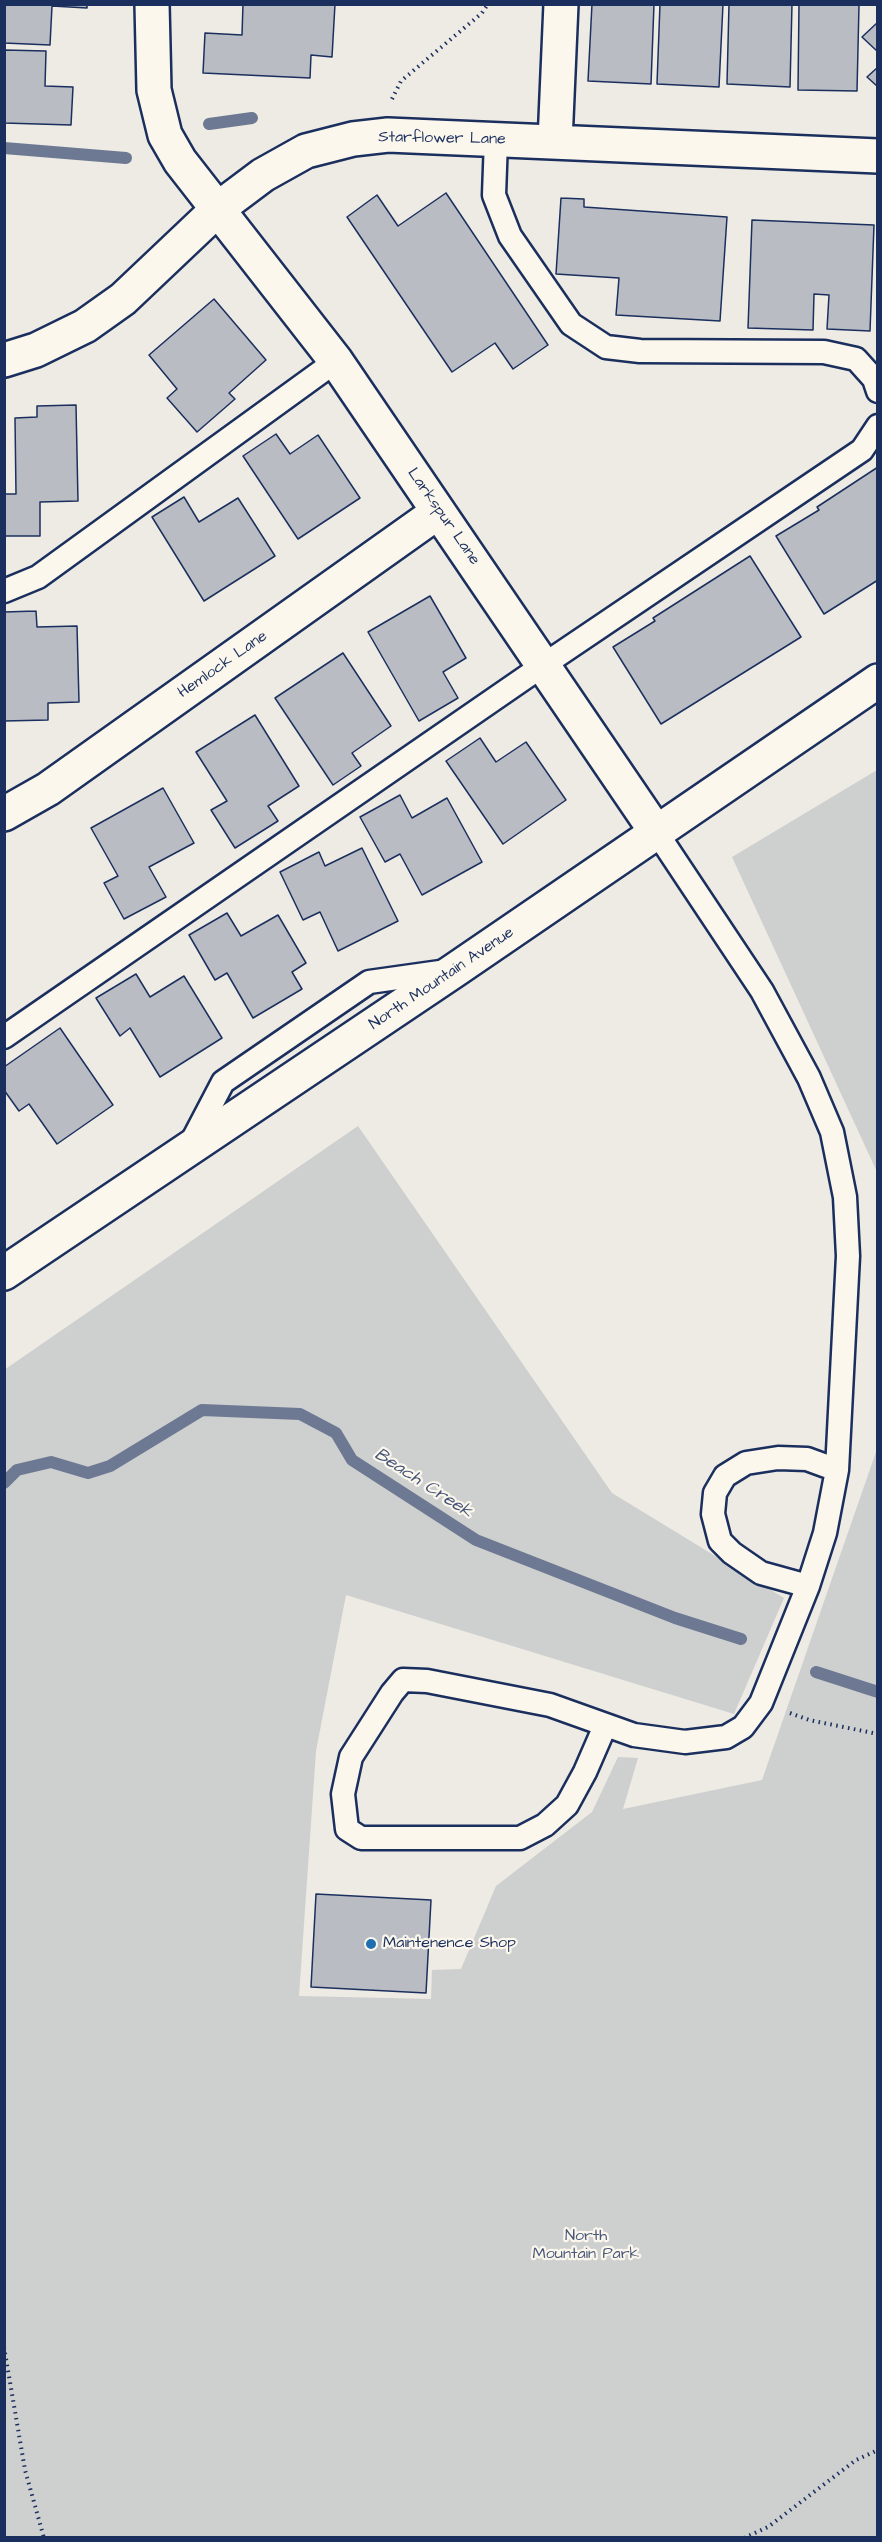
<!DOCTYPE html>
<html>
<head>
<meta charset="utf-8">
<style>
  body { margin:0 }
  #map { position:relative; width:882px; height:2542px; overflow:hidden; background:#eeebe4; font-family:"Architects Daughter",sans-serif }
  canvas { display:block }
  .frame { position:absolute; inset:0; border:6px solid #1b2f5e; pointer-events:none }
</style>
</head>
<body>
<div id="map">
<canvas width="882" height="2542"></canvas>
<div class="frame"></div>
</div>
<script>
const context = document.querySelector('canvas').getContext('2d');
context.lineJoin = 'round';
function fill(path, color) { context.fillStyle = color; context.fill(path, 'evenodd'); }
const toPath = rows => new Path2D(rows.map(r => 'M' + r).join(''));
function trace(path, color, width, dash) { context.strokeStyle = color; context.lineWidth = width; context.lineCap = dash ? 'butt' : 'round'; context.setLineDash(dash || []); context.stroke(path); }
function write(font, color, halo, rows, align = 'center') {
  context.font = font + ' "Architects Daughter",sans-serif'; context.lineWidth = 4.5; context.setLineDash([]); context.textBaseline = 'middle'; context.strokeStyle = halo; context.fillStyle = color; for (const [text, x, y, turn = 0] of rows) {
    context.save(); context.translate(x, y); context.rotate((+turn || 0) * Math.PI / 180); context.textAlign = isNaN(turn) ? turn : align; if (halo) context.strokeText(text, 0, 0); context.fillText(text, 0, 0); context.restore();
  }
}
const green = toPath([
  [877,770,877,1172,732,857],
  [358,1126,612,1493,784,1598,734,1714,346,1595,316,1751,299,1996,431,1999,432,1970,461,1969,496,1886,592,1812,618,1757,638,1758,623,1809,762,1780,877,1449,877,2537,5,2537,4,1370]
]);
const stream = toPath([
  [209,124,252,118],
  [4,148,126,158],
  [4,1483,17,1470,51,1462,88,1473,110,1466,202,1410,300,1414,336,1433,352,1460,476,1540,675,1618,741,1639],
  [816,1672,878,1692]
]);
const building = toPath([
  [4,4,87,4,87,8,52,6,50,45,4,43,4,4],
  [243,4,335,4,332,57,311,55,310,78,203,73,205,33,242,35,243,4],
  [592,4,654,4,651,84,588,81,592,4],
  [660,4,723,4,719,87,657,84,660,4],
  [729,4,792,4,790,87,727,84,729,4],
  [799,4,859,5,857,91,798,90,799,4],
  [878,22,878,52,862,37,878,22],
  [4,50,46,51,45,86,73,87,71,125,4,123,4,50],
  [878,67,878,87,867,77,878,67],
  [446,193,548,345,513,369,495,343,452,372,347,217,377,195,398,226,446,193],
  [561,198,584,199,584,207,727,217,720,321,616,315,619,278,556,274,561,198],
  [752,220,874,225,870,331,827,329,829,295,814,294,813,330,748,328,752,220],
  [214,299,266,360,229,393,235,399,197,432,167,398,177,389,149,355,214,299],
  [76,405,78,501,40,502,40,536,4,536,4,494,16,494,15,418,37,417,37,406,76,405],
  [276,434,290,454,318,435,360,498,298,539,243,456,276,434],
  [878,467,878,580,824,614,776,536,819,510,817,507,878,467],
  [184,497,199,522,238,498,275,556,204,601,152,517,184,497],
  [750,556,801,637,661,724,613,647,655,621,653,618,750,556],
  [430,596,466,658,443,672,458,698,419,721,368,632,430,596],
  [36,611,37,627,77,626,79,702,48,703,48,720,4,721,4,612,36,611],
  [343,653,391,726,352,753,361,766,333,785,275,698,343,653],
  [255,715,299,786,268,806,278,821,235,848,211,810,227,801,196,752,255,715],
  [480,738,496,762,526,742,566,800,503,844,446,761,480,738],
  [163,788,194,843,149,867,166,897,124,919,104,883,118,876,91,828,163,788],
  [400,795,412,818,447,798,482,862,422,895,400,854,385,862,360,817,400,795],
  [362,848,398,921,338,951,320,912,303,920,280,872,319,852,325,866,362,848],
  [227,913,241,936,278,915,306,963,292,972,302,989,253,1018,227,973,215,980,189,935,227,913],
  [136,974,150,997,184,976,222,1038,160,1077,130,1028,120,1036,96,998,136,974],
  [60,1028,113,1105,57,1144,29,1104,19,1111,4,1090,4,1067,60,1028],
  [316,1894,431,1900,426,1993,311,1987,316,1894]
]);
const path = toPath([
  [392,99,401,81,482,13,488,4],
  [790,1713,809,1720,878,1734],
  [4,2347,25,2470,44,2538],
  [744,2538,768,2527,856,2460,878,2450]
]);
const service = toPath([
  [496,140,494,195,510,236,571,324,606,347,640,351,824,352,856,359,874,379,878,391],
  [4,591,38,577,336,361],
  [4,1037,545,664,862,450,878,426],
  [190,1145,223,1082,369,982,447,971],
  [808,1586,761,1573,732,1553,720,1541,713,1514,715,1493,725,1476,746,1463,778,1458,807,1459,837,1470],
  [605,1726,585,1772,567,1805,545,1825,520,1838,361,1838,347,1829,343,1794,351,1757,392,1693,403,1680,427,1681,550,1705,634,1735,685,1742,726,1737,743,1727,761,1703,808,1586,825,1533,837,1470,848,1256,845,1197,832,1132,809,1078,762,991,657,833]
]);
const minor = toPath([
  [152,4,154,90,165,135,180,161,336,361,657,833],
  [555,142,561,4],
  [4,360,36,350,85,326,123,299,219,208,263,175,306,151,353,139,388,135,878,156],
  [4,814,48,789,438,512]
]);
const tertiary = toPath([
  [4,1273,455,970,878,681]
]);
const markers = [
  [371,1944,6,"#1f6fb2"]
];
const streetNames = [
  ["Starflower Lane",442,139,1],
  ["Larkspur Lane",443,517,55],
  ["Hemlock Lane",223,665,-35],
  ["North Mountain Avenue",442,979,-34]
];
const poiNames = [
  ["Maintenence Shop",383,1944]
];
const parkNames = [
  ["North",586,2237],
  ["Mountain Park",586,2255]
];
const waterNames = [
  ["Beach Creek",423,1484,33]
];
fill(green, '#cecfcf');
trace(stream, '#6d7892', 12);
fill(building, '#b9bcc3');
trace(building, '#1b2f5e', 1.5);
trace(service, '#1b2f5e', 27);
trace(minor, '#1b2f5e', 38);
trace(tertiary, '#1b2f5e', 38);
trace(path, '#1b2f5e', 4, [1.5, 4.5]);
trace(service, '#fbf7ec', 22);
trace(minor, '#fbf7ec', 33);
trace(tertiary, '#fbf7ec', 33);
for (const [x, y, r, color] of markers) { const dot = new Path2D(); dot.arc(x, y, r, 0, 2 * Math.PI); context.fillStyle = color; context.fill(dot); trace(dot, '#fbf7ec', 2); }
write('16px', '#1b2f5e', '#fbf7ec', streetNames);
write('16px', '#1b2f5e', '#fbf7ec', poiNames, 'left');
write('16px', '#48577a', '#fbf7ec', parkNames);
write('italic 18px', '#445378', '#fbf7ec', waterNames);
</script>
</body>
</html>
